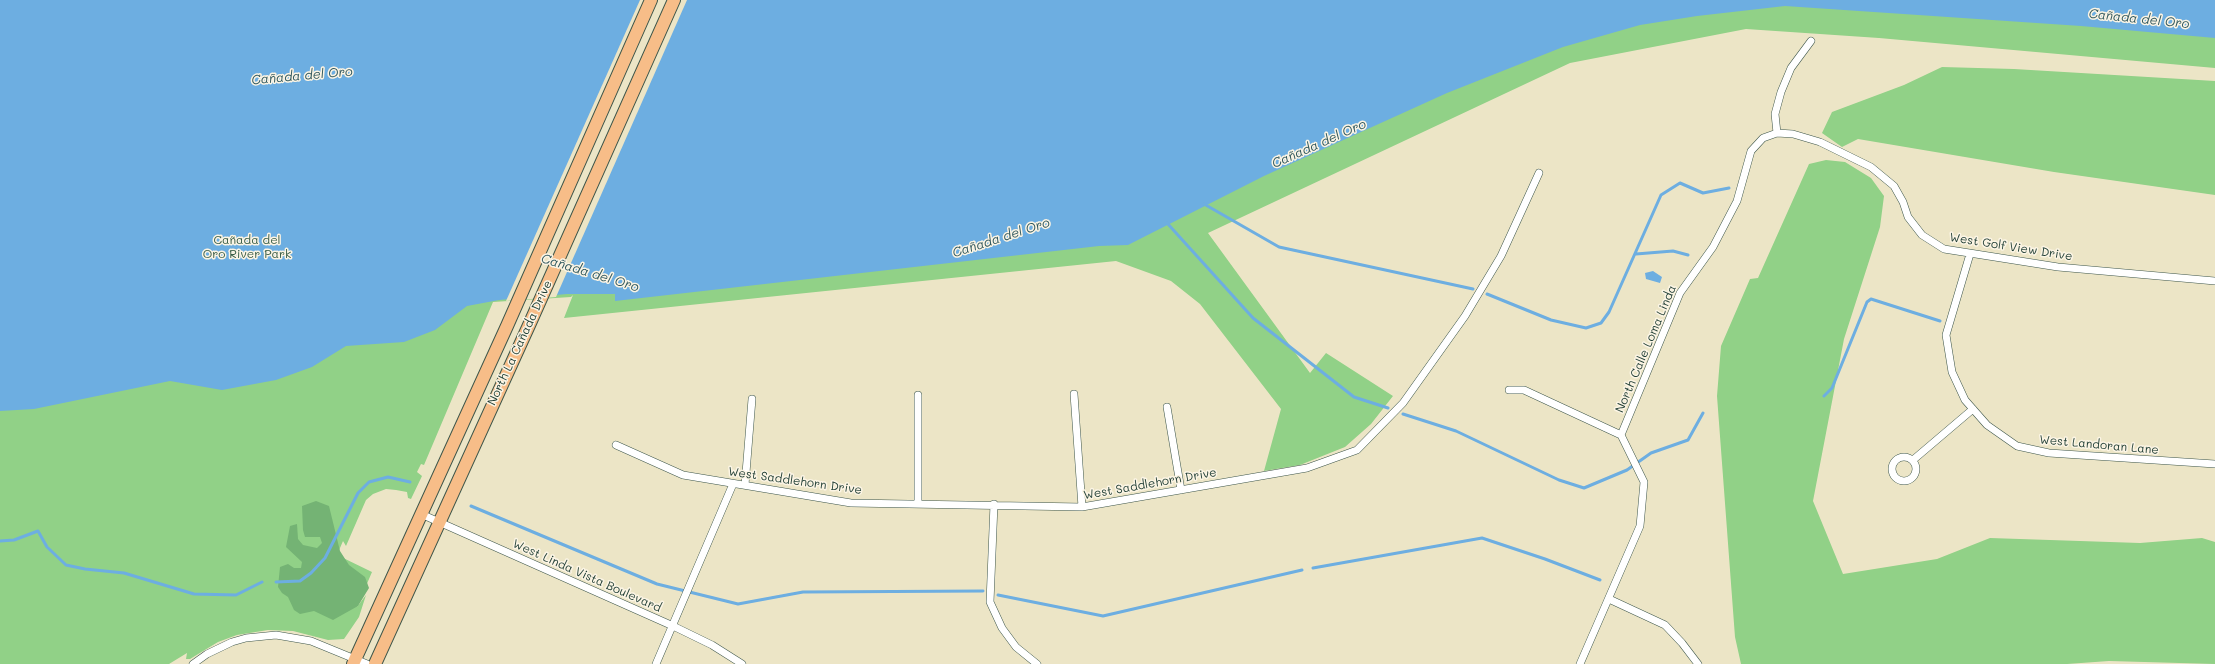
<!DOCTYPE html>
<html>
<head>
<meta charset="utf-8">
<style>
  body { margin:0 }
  canvas { display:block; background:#ece5c6 }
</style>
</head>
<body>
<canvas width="2215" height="664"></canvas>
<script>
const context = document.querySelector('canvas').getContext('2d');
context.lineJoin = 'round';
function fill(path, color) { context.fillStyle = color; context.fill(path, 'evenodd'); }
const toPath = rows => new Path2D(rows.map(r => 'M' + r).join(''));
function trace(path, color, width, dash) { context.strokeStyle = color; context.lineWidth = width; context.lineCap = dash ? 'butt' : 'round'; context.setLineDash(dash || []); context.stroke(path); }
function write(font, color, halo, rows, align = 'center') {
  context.font = font + ' Mali,sans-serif'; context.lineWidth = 3; context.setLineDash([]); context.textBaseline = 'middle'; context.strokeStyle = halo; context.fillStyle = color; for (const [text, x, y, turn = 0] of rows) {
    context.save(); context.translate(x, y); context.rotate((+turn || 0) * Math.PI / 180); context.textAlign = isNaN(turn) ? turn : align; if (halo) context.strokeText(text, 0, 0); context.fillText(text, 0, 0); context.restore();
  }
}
const green = toPath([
  [0,0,2215,0,2215,68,1879,38,1746,29,1570,63,1208,233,1310,373,1326,353,1393,396,1371,424,1345,447,1300,465,1264,471,1281,409,1200,304,1171,281,1116,261,564,318,573,295,571,297,493,302,424,465,421,464,417,472,422,476,411,499,408,498,407,492,396,490,386,489,373,494,366,500,346,546,343,541,337,555,372,572,357,607,366,595,359,617,344,639,328,640,293,631,268,630,237,635,218,642,190,659,186,659,187,653,169,664,0,664],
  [1942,67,2014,69,2215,81,2215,195,2054,172,1858,139,1842,147,1822,133,1832,112,1904,85],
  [1826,160,1845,162,1871,178,1884,196,1880,227,1844,339,1813,501,1843,574,1937,559,1990,538,2140,543,2202,538,2215,542,2215,664,2109,661,2067,664,1741,664,1735,637,1717,396,1721,346,1750,279,1758,278,1809,164]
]);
const forest = toPath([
  [316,501,329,506,340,551,349,565,365,577,369,588,358,606,333,620,314,611,300,614,294,610,288,597,282,593,278,587,280,567,288,564,294,568,301,568,302,562,286,547,290,526,297,524,298,539,303,545,317,548,322,543,320,537,305,537,303,530,302,506]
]);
const water = toPath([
  [0,0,2215,0,2215,38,2081,26,1785,6,1697,16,1640,25,1563,47,1447,93,1264,176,1128,245,1099,246,615,301,615,294,567,294,499,300,467,306,435,330,404,342,346,346,312,367,276,380,222,390,170,381,34,409,0,411],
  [1653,271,1662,277,1660,283,1646,279,1645,273]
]);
const pier = toPath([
  [640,0,687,0,556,297,506,301]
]);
const stream = toPath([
  [1204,204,1279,247,1473,289],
  [1167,223,1253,318,1354,397,1388,408],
  [1636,254,1673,251,1688,255],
  [1487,294,1551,320,1586,328,1601,323,1609,312,1661,195,1680,183,1703,193,1729,188],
  [1824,396,1832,388,1867,302,1871,299,1940,321],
  [1403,414,1456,431,1559,480,1584,488,1627,470,1651,453,1688,440,1703,413],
  [471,506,657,584,738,604,803,592,983,591],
  [0,541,14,540,38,531,47,547,66,565,85,569,124,573,194,594,236,595,262,582],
  [1313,568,1482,538,1545,559,1600,580],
  [276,582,300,581,311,573,325,558,358,493,369,482,388,477,410,482],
  [998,595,1103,616,1302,570]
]);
const minor = toPath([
  [1777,133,1775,114,1781,92,1791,68,1811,41],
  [1970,254,1946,335,1952,372,1965,400,1987,425,2017,446,2049,453,2215,464],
  [1509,390,1524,390,1621,435],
  [1074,394,1082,507],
  [918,395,918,503],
  [1167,407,1181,490],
  [616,445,683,475,851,503,1082,507,1307,468,1357,450,1403,403,1465,316,1501,256,1539,173],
  '1892 469a12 12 0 1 1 24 0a12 12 0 1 1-24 0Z',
  [1913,460,1973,409],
  [745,485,752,399],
  [994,504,990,602,1002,628,1016,647,1037,664],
  [421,514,673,626,712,645,742,664],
  [1609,599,1665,625,1682,643,1698,664],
  [193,664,207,654,232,642,246,638,276,635,311,641,367,664],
  [656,664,733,484],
  [1580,664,1640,526,1644,482,1621,435,1680,293,1713,247,1737,201,1751,151,1763,138,1777,133,1793,134,1820,142,1871,167,1894,186,1903,202,1908,217,1922,235,1944,249,2058,267,2215,281]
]);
const primary = toPath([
  [353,664,507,326,651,0],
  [375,664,530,323,674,0]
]);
const parkNames = [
  ["Cañada del",247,240],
  ["Oro River Park",247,254]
];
const streetNames = [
  ["West Golf View Drive",2011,247,9],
  ["North La Cañada Drive",520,343,-65],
  ["North Calle Loma Linda",1646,349,-67],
  ["West Landoran Lane",2099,445,5],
  ["West Saddlehorn Drive",795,481,8],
  ["West Saddlehorn Drive",1150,484,-10],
  ["West Linda Vista Boulevard",587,576,24]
];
const waterNames = [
  ["Cañada del Oro",2139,19,6],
  ["Cañada del Oro",302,76,-5],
  ["Cañada del Oro",1319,144,-24],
  ["Cañada del Oro",1001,238,-18],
  ["Cañada del Oro",590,273,17]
];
fill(green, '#91d187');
fill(forest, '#74b374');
fill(water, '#6daee1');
fill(pier, '#ece5c6');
trace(stream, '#6daee1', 3);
trace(minor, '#3e564a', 8);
trace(primary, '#3e564a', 14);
trace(minor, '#fff', 7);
trace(primary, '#f7bd88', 12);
write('12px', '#365b45', '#fcf5e5', parkNames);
write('12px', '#1f3d34', '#fcf5e5', streetNames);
write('italic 13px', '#32595f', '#fcf5e5', waterNames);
</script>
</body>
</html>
